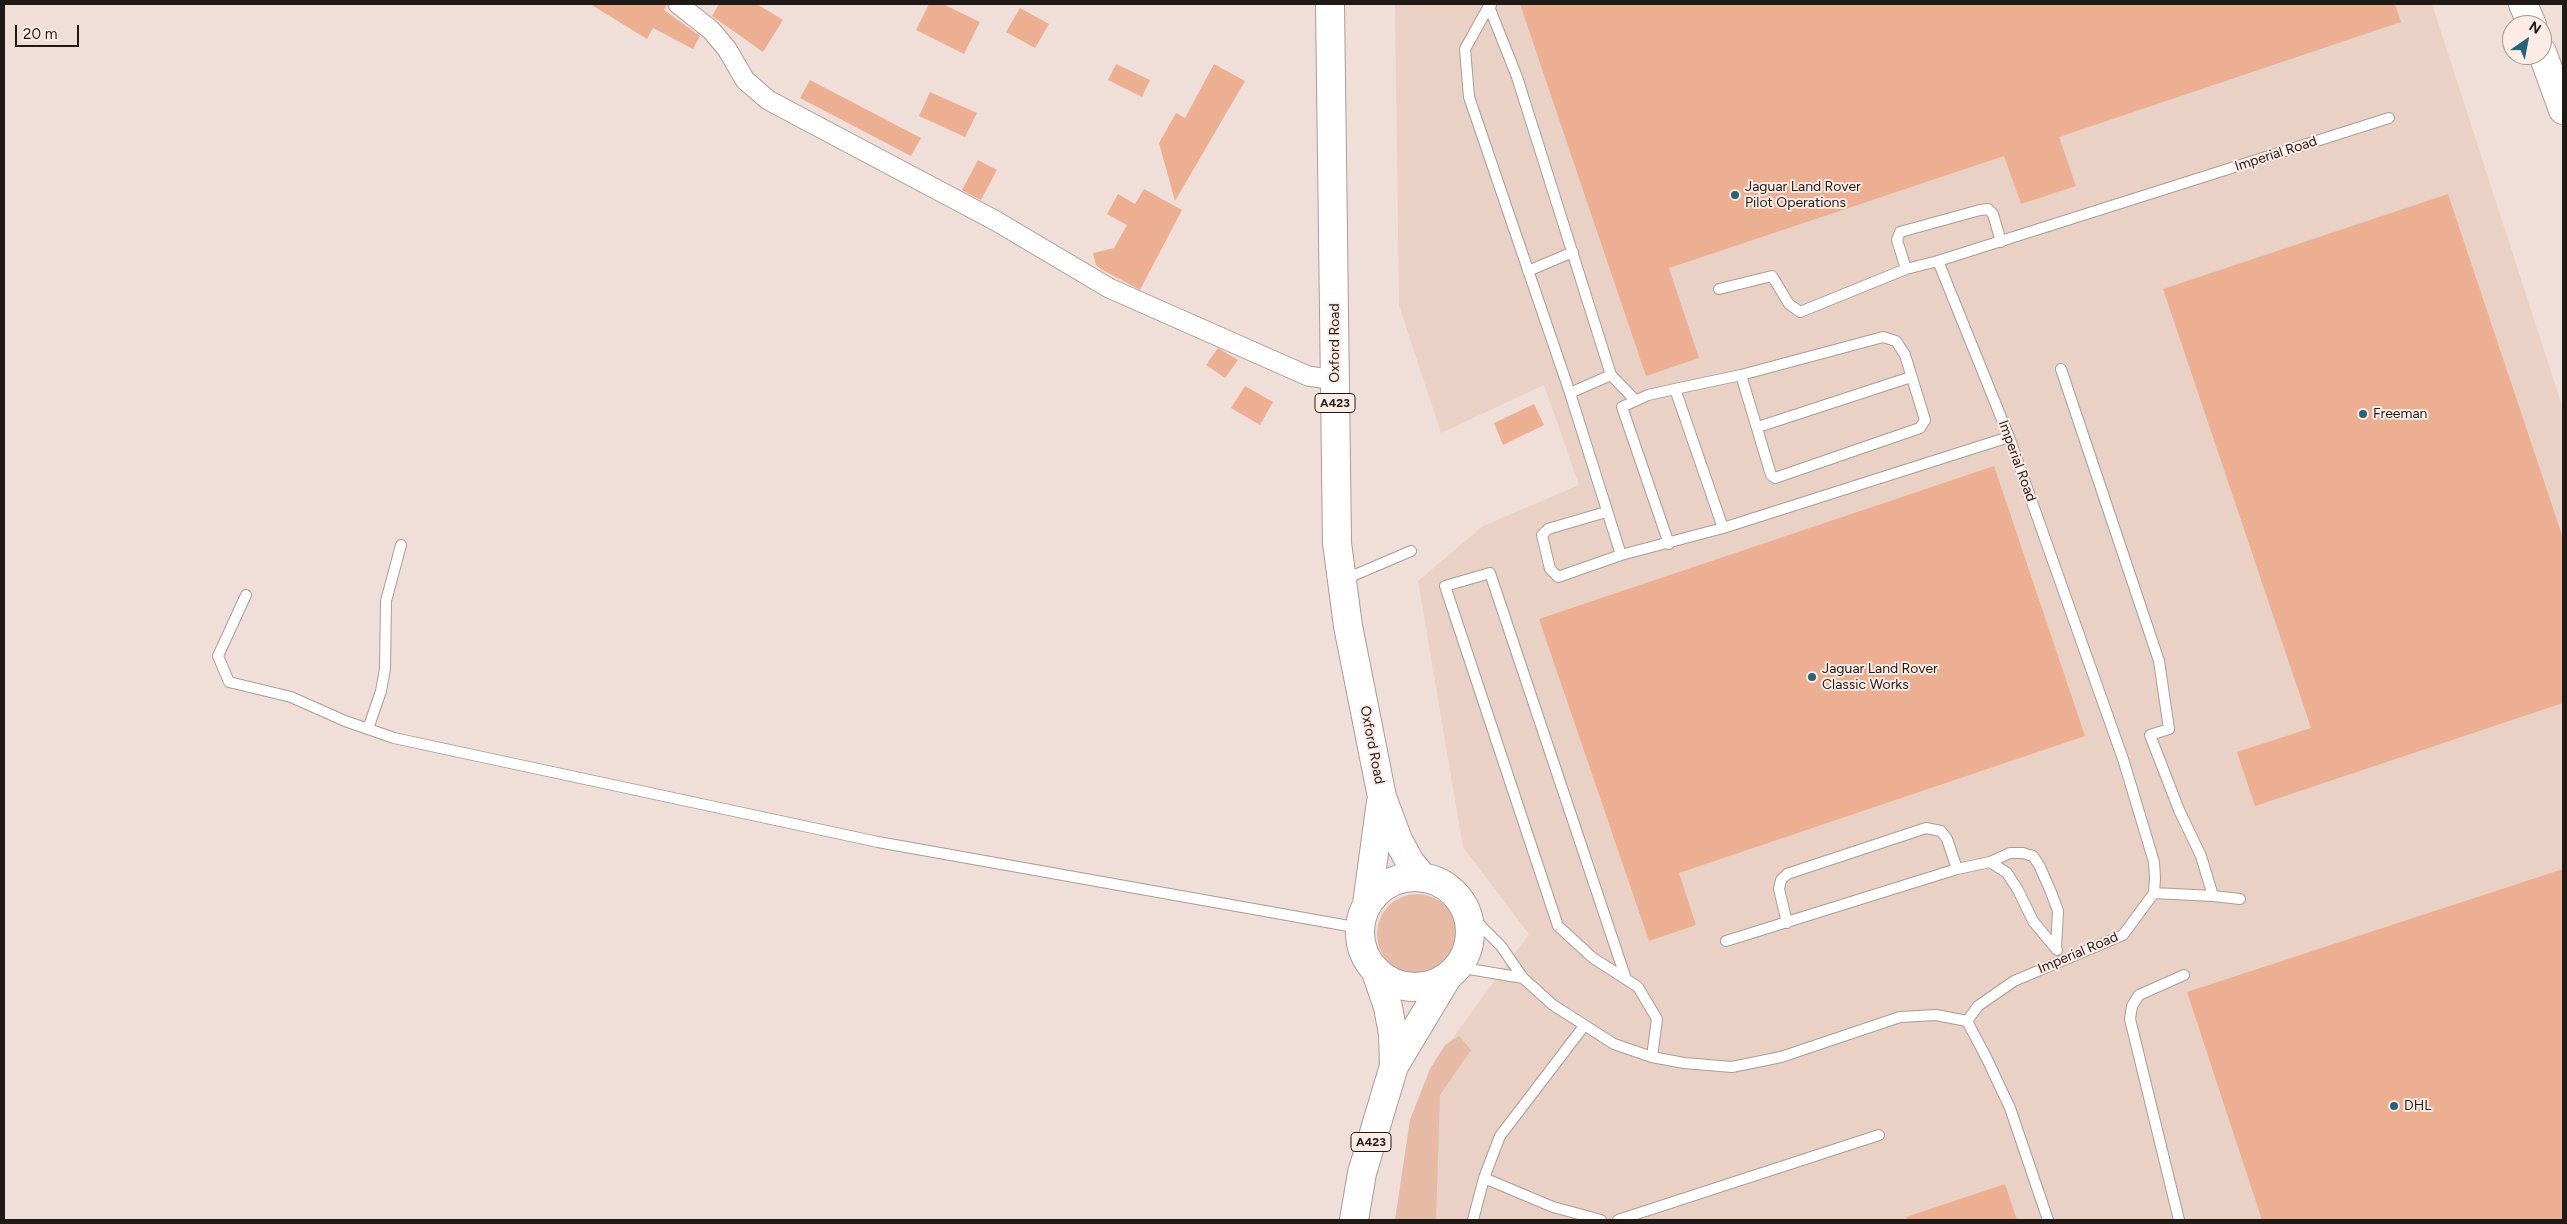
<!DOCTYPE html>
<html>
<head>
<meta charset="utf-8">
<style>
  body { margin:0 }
  #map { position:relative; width:2567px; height:1224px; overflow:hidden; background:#f0dfd8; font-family:Figtree,sans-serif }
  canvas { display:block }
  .frame { position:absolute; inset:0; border:5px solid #201a17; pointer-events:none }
  .north { position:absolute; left:2502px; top:15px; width:50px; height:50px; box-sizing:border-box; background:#fdece5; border:1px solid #a59893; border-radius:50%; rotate:33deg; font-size:14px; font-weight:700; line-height:20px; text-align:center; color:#201a17 }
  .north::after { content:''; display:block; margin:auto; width:18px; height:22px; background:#26647a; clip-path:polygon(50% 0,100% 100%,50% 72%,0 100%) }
  .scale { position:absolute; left:15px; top:25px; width:64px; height:22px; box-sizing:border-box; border:2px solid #201a17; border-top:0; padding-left:6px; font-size:15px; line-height:18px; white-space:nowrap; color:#201a17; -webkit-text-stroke:4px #fdece5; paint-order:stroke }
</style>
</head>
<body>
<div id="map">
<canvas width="2567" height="1224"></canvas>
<div class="frame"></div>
<div class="north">N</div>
<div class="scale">20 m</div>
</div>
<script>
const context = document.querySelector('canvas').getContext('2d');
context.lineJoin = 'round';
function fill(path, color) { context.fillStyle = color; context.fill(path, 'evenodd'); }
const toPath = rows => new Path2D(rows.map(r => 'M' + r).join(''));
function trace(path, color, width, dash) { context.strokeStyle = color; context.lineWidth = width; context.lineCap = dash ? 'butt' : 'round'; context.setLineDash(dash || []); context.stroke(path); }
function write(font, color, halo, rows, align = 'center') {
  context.font = font + ' Figtree,sans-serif'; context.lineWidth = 4; context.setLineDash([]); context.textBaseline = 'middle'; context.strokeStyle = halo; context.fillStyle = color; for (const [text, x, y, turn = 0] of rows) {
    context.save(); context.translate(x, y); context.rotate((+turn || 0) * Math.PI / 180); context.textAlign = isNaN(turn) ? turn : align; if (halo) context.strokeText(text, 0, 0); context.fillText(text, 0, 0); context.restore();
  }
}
const built = toPath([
  [1395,4,2432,4,2563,409,2563,1220,1395,1220,1410,1120,1430,1069,1529,934,1463,847,1418,581,1483,526,1579,485,1544,385,1441,433,1399,305]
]);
const green = toPath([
  '1377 934a40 40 0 1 1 80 0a40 40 0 1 1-80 0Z',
  [1459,1036,1471,1050,1440,1095,1436,1220,1395,1220,1410,1120,1430,1069,1445,1045]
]);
const building = toPath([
  [590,4,667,4,664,10,700,36,693,49,653,28,647,39],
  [719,4,757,4,783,20,763,52,712,16],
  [929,4,943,4,980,22,964,54,916,30],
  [1520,4,2395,4,2401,22,2059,137,2076,186,2021,204,2004,156,1669,268,1699,358,1646,376],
  [1020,8,1049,24,1035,48,1006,32],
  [1116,64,1150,80,1142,97,1108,80],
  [1214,64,1245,81,1175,201,1159,143,1176,113,1185,118],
  [810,80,921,138,911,156,800,98],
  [930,92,977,113,965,137,919,116],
  [978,160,997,170,981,200,962,190],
  [1144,189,1182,210,1140,290,1101,269,1096,265,1093,253,1114,248,1127,225,1107,214,1118,194,1135,204],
  [2448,194,2563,538,2563,703,2255,806,2237,752,2311,728,2163,289],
  [1218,348,1238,360,1225,378,1206,365],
  [1245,386,1273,402,1260,425,1231,408],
  [1534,404,1544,425,1503,445,1494,423],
  [1994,466,2085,736,1679,873,1696,925,1649,941,1539,619],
  [2563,869,2563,1220,2262,1220,2187,992],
  [2005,1184,2017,1220,1907,1220,1906,1217]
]);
const service = toPath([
  [1490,4,1465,49,1469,97,1570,393,1621,555],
  [1491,4,1490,9,1517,77,1611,375,1635,400],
  [1906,269,1897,240,1900,232,1980,210,1988,209,1993,214,2001,242],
  [1528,271,1573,252],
  [1719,289,1772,276,1789,304,1800,312,1906,269,1938,261],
  [2061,369,2159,661,2169,729,2150,735,2179,810,2201,856,2213,896,2154,893],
  [1675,389,1741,375,1883,337,1896,341,1905,355,1925,420,1920,428,1775,478,1771,475,1741,375],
  [1570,393,1611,375],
  [1758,427,1911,377],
  [1606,512,1548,529,1542,535,1550,569,1558,577,1621,555,1723,528,2009,437],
  [1669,544,1622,407,1648,395,1675,389,1723,528],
  [1343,580,1411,551],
  [246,595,218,656,229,682,291,697,345,721,394,738,878,842,1360,928],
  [368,729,381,691,385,669,386,601,401,545],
  [1990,862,2007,873,2018,890,2033,921,2057,950],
  [2213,896,2240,899],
  [1465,910,1501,946,1523,978,1553,1005,1614,1044,1652,1057,1684,1063,1732,1067,1781,1057,1900,1017,1936,1015,1967,1021,1987,1059,2010,1108,2048,1220],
  [1787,923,1779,889,1781,880,1787,874,1926,828,1941,831,1947,839,1957,869],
  [1726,941,1957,869,1990,862,2010,853,2023,853,2033,856,2039,865,2051,892,2058,911,2056,948],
  [1457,967,1523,978],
  [1626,979,1490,573,1445,586,1558,926,1593,958,1638,987,1657,1019,1652,1057],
  [1967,1021,1978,1006,2014,981,2123,935,2154,893,2155,878,2154,862,2123,759,2009,437,1938,261,2389,118],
  [1584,1026,1500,1136,1484,1178,1553,1207,1601,1220],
  [1473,1220,1484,1178],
  [1618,1220,1879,1135],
  [2179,1220,2130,1019,2132,1006,2139,995,2184,975]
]);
const minor = toPath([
  [678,4,711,30,727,49,745,80,768,100,996,221,1109,288,1308,376,1335,380]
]);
const trunk = toPath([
  [1330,4,1337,543,1348,626,1382,797,1398,840,1410,862,1423,878],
  [2523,4,2532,25],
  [2542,52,2563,110],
  '1360 932a55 55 0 1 1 110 0a55 55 0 1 1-110 0Z',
  [1367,904,1381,802],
  [1375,969,1388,1007,1393,1034,1394,1066],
  [1354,1220,1362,1173,1394,1066,1448,976]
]);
const markers = [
  [1735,195,5,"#26647a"],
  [2363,414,5,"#26647a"],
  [1812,677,5,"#26647a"],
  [2394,1106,5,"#26647a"]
];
const shields = [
  [1335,403,40],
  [1371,1142,40]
];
const shieldNames = [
  ["A423",1335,403],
  ["A423",1371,1142]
];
const streetNames = [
  ["Imperial Road",2276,154,-18],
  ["Oxford Road",1335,343,-90],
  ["Imperial Road",2017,461,70],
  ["Oxford Road",1372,745,79],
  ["Imperial Road",2078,953,-23]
];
const poiNames = [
  ["Jaguar Land Rover",1745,187],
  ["Pilot Operations",1745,203],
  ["Freeman",2373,414],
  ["Jaguar Land Rover",1822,669],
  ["Classic Works",1822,685],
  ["DHL",2404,1106]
];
fill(built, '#e9d1c6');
fill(green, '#e7baa6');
fill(building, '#edaf92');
trace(service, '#ac9c95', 12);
trace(minor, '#ac9c95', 21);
trace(trunk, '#ac9c95', 30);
trace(service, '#fff', 10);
trace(minor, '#fff', 19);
trace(trunk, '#fff', 28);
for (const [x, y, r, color] of markers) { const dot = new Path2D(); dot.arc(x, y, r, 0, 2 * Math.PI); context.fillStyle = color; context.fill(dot); trace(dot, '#fdece5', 2); }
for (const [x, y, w] of shields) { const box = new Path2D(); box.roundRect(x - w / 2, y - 9.5, w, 19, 4); context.fillStyle = '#fdece5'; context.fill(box); trace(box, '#201a17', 1); }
write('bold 12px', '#201a17', null, shieldNames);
write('14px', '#201a17', '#fdece5', streetNames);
write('14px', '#201a17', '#fdece5', poiNames, 'left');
</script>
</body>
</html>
